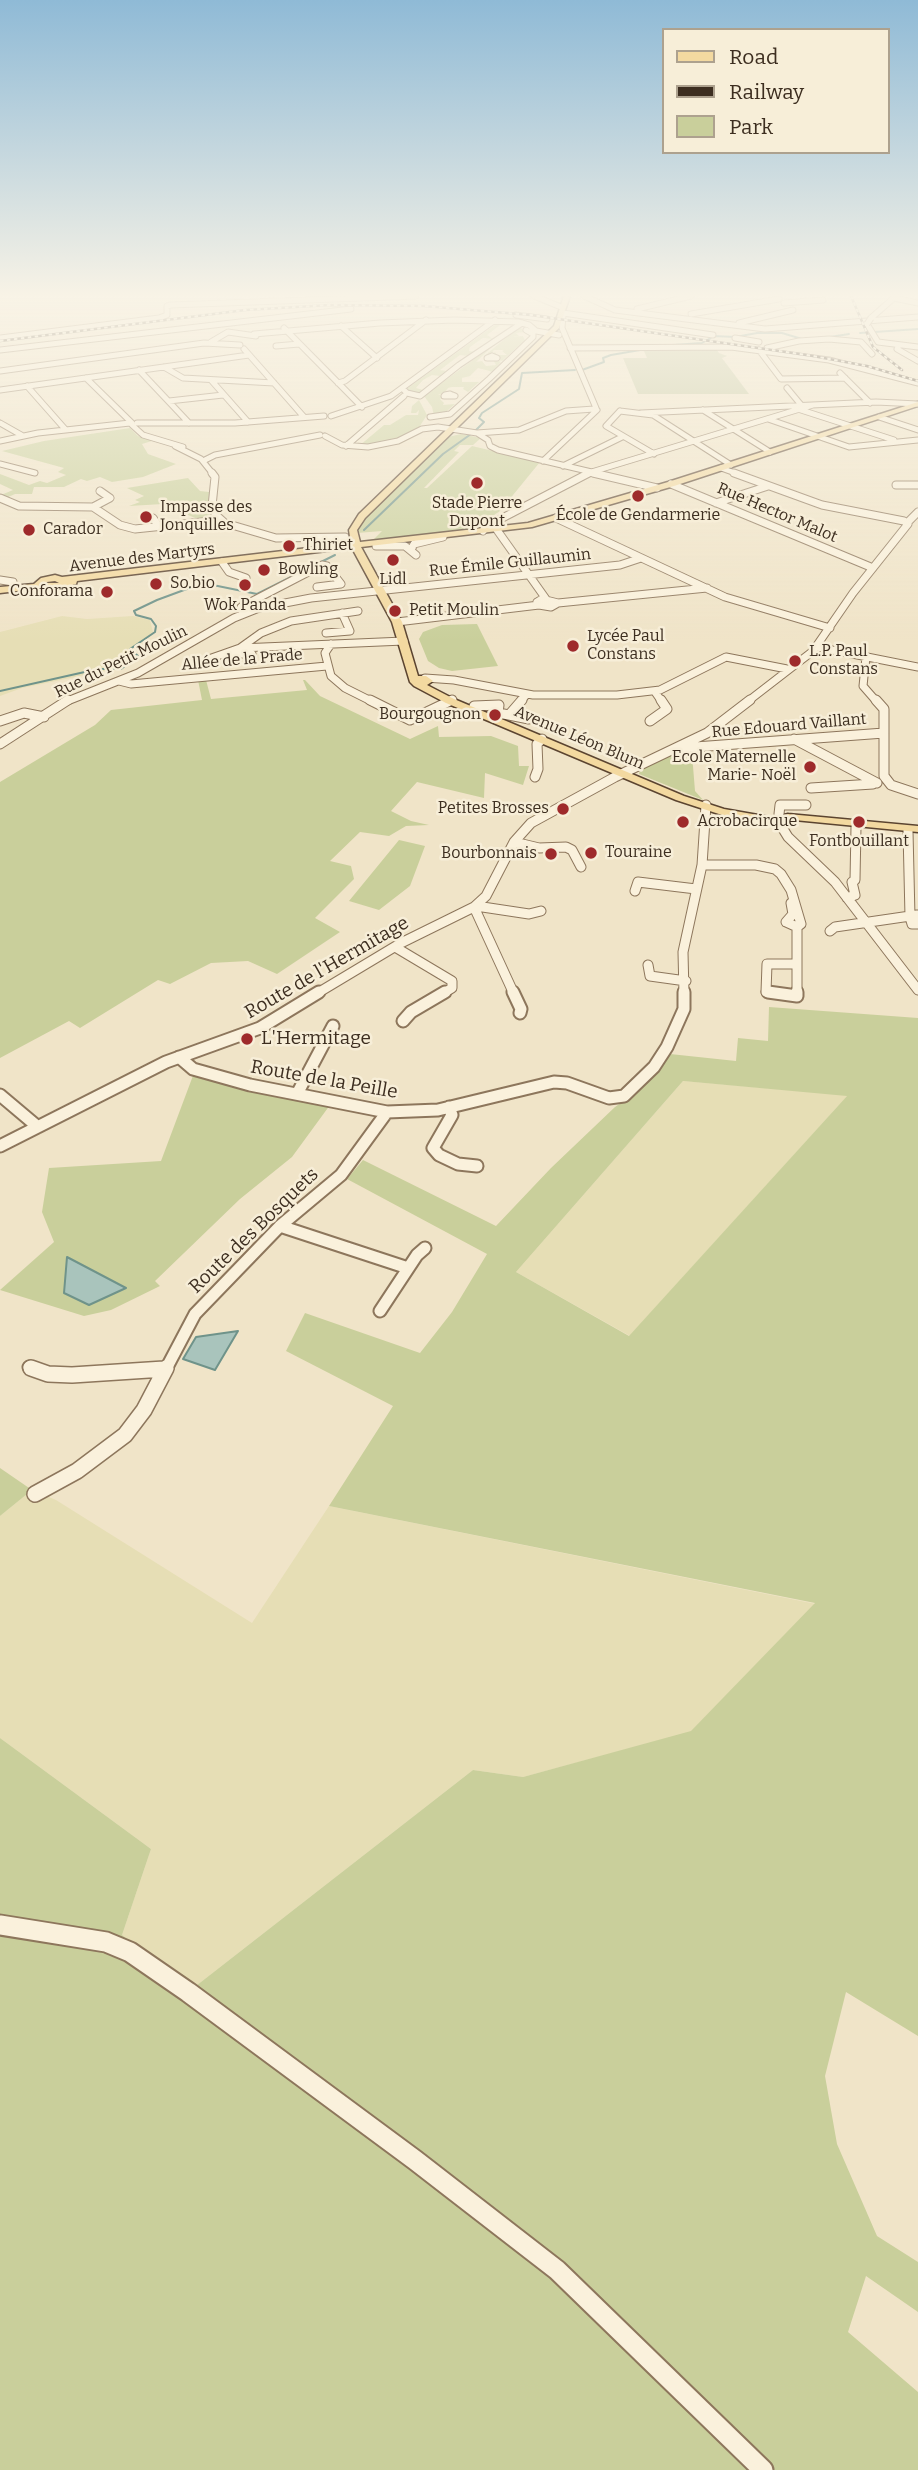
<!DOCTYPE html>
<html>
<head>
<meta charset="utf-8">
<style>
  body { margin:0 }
  #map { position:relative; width:918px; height:2470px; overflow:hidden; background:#f0e4c8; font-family:Bitter,serif }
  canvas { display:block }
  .legend { position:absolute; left:662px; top:28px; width:228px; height:126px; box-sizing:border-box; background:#f7eed8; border:2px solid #ada18e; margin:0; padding:9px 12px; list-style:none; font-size:21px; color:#3d2e20 }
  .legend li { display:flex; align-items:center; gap:14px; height:35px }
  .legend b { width:35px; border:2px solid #ada18e }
</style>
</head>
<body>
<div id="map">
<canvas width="918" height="2470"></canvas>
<ul class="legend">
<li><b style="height:9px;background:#f3d9a0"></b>Road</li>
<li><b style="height:9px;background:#3d2e20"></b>Railway</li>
<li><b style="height:19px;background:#c9cf9b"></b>Park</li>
</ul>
</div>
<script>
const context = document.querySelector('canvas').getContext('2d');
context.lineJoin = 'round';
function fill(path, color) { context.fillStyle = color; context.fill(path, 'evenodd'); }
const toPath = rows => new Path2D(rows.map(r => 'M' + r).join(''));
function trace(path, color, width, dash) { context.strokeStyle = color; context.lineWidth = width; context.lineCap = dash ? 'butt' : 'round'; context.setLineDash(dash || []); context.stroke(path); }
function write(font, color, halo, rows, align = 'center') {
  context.font = font + ' Bitter,serif'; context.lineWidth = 5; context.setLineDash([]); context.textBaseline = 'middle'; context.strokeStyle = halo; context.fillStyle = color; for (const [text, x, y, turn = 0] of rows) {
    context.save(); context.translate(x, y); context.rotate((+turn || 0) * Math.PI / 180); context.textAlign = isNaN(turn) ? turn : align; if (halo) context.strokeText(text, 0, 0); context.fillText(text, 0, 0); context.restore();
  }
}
const farmland = toPath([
  [62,616,87,619,133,616,150,620,153,632,128,652,134,656,118,668,22,688,0,696,0,632],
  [683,1081,848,1095,630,1336,516,1272],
  [32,1490,56,1500,252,1623,329,1506,816,1604,691,1732,523,1777,473,1770,192,1989,122,1935,151,1849,0,1738,0,1516]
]);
const green = toPath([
  [505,322,516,323,503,323,487,335,493,339,483,338,470,347,469,351,475,352,468,356,460,355,440,370,446,371,440,376,432,375,423,380,416,388,423,390,419,394,405,390,496,324],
  [519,327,526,332,516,333,519,336,511,337,523,336,525,340,502,361,495,359,501,362,493,372,478,368,470,376,462,378,462,382,479,382,468,392,463,389,464,387,452,387,448,388,443,395,438,394,443,397,440,399,444,403,443,405,455,404,447,411,450,412,434,416,432,407,424,396,496,343,476,362,482,361,486,366,496,365,490,355,495,352,497,355,507,355,502,351,504,350,494,350,487,359,483,357],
  [419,400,427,415,418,429,381,445,359,446,384,425,390,425,406,415,418,415,419,410,416,413,411,413,412,406],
  [130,428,138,436,152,441,142,444,148,454,176,464,143,477,112,482,100,477,87,481,81,479,64,487,34,487,32,494,15,494,6,498,1,495,13,490,0,484,0,474,29,485,40,481,47,483,66,475,58,472,64,468,2,451,44,441],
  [461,434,481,438,473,445,460,445,454,451,459,452,424,488,427,488,472,446,540,462,500,511,491,517,498,519,465,531,373,540,382,531,357,533,363,518,448,437],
  [188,478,200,491,209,492,208,509,214,518,202,521,163,504,129,506,140,502,135,500,144,496,127,488],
  [477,624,498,666,452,671,439,668,428,661,419,639,423,632,442,625],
  [198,680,206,680,211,699,307,690,303,680,305,680,320,696,410,739,438,726,439,737,491,736,518,746,519,766,529,766,523,785,485,773,484,798,417,782,391,811,411,821,429,825,406,826,389,836,360,832,330,861,351,866,354,879,315,918,340,932,277,974,248,961,211,963,170,984,158,980,80,1028,69,1021,0,1058,0,782,95,725,111,710,202,700],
  [678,750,692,754,695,791,703,800,639,774,640,769],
  [399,840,425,846,410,886,379,910,349,901],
  [769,1007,918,1018,918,2036,846,1992,825,2076,837,2144,877,2236,918,2262,918,2312,866,2276,848,2332,918,2392,918,2470,0,2470,0,1738,151,1849,122,1935,192,1989,473,1770,523,1777,691,1731,815,1603,329,1506,393,1406,286,1351,305,1313,420,1353,452,1312,487,1254,347,1179,363,1160,496,1226,551,1168,615,1107,640,1090,670,1054,736,1061,738,1038,768,1041],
  [683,1081,847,1096,629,1336,516,1272],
  [194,1073,330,1105,292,1157,240,1199,155,1281,160,1286,111,1310,84,1316,0,1290,54,1242,42,1212,49,1168,161,1161],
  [0,1468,32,1490,0,1516]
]);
const cemetery = toPath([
  [715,347,719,353,727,356,722,358,749,394,638,394,623,358,647,358,644,351,665,348]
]);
const water = toPath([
  [67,1257,126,1288,89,1305,64,1293,67,1257],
  [238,1331,215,1370,183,1359,196,1337,238,1331]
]);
const stream = toPath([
  [860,333,918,329],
  [830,337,849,334],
  [673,345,702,343,714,336,735,337,757,333,782,333,802,339],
  [582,370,604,362,603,358,611,355,640,350],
  [475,431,484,422,479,418,482,413,519,389,522,373,575,370],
  [364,530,443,454,471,434],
  [0,691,98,669,121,669,138,656,130,649,155,632,156,626,151,619,136,615,134,611,157,600,203,583,257,594,335,555]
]);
const minorFar5 = toPath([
  [534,296,561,307],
  [584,296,615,310,765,329,918,317],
  [894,298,918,303],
  [784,303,823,300],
  [637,309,691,296],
  [563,313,713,335],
  [691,314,779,299],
  [516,315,547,319],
  [563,316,562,328,596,408],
  [871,318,896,296],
  [739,323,793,310],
  [867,324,878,342,918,347],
  [341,326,377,358],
  [284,328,362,407],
  [254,334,380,323,454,320,518,322,529,325,536,331,559,335],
  [0,338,159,318,167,315,167,306,171,305,416,296],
  [735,338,759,342],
  [211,342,228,332,256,336],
  [899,345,897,349,918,361],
  [276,346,299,344],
  [570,348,731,347,829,360,918,383],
  [767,348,799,341,829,339,861,342,872,354],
  [244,349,304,417],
  [0,350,351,309],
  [759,350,781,379,845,378],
  [492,356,497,358,487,358,492,356],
  [164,367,183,378,274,383],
  [139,370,189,423],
  [0,371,204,343,240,345],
  [840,373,870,403],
  [86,378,132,423],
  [211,380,248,422],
  [338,383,345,381,426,320],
  [27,386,65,429],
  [402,388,407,393,420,396,459,365,522,323],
  [787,388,802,406],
  [0,390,249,355],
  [450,394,455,396,444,396,445,395,450,394],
  [169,401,223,395],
  [798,409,894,440],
  [703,410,770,452],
  [620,411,653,415,731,465],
  [620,411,606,426,654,454],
  [641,413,876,402,918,404],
  [331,416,391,396,495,320],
  [430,417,450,414,489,379,533,337,533,334,526,330],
  [879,417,918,430],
  [768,419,849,447,918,440],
  [0,423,23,436],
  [137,423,235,423,324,416],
  [132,425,143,435,183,447],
  [477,433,519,430,566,411,594,409],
  [325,436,342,445,368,447,398,441,422,429,438,427,477,433,488,440],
  [488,440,490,446,498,450,600,474],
  [0,441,38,433,130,423],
  [175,446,201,459,213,474],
  [346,446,404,396],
  [203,461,215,455,320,435],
  [543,461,597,410],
  [0,464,35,473],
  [563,466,622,437],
  [721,468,738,474],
  [585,474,813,405]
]);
const minorFar4 = toPath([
  [212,473,215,477,212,506,215,514,225,523,276,538,345,537],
  [593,473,657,488],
  [734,473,822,505,904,521],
  [671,484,873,568],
  [896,485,918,485],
  [0,498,19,506,93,507,120,525,135,529,221,520],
  [716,503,768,486],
  [93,507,110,498,100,491],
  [147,516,153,518,160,528],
  [556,518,725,597,830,628],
  [910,520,918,512],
  [497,530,546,599],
  [483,531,487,526,589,473],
  [376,546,405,546,416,555],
  [411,550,414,544,443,537],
  [222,562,229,572,246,578],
  [0,580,13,582],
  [542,599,558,603,551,607,539,605,537,602,542,599],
  [558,603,707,588],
  [247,610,241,607,322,565,327,566,341,584,317,587],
  [358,611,291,621,261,633,240,648,404,641],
  [397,622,539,605],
  [326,633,350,631,342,613],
  [331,644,325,653,331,676,345,688,373,702],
  [817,647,918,667],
  [240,648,223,654,252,654],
  [866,657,863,686,877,702],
  [200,662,223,654],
  [425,678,454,680,533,695,617,695,660,690,726,657,787,669],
  [119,681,131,684,327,666],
  [655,692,662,702],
  [65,702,138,673,234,618,259,608,311,598,620,565,641,558],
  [448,702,452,700],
  [520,702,527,694],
  [747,702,813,651,853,593,908,524]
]);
const minorFar3 = toPath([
  [370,700,410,720,452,700],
  [876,700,884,709,884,776,891,785,918,794],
  [474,706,499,705,498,713,509,715,522,700],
  [433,710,444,715,464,713],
  [509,715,529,719],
  [0,721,24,713,44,717],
  [650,721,667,709,661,700],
  [794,739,877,783],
  [0,744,68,700],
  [682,748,884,733],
  [535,777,538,769,537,744,542,739],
  [811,788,873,784],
  [779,814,780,805,806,805],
  [780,824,788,837,835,882,918,990],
  [908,831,910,917,912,924,918,924],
  [514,842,539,848,566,847,572,850,581,867],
  [702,865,756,865,775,869,781,874,791,890,801,924,797,927,797,964],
  [635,891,638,882,696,889],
  [847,898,855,895,852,882,855,880,856,827],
  [791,903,793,914,786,922,797,927],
  [476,906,529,914,541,911],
  [474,907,514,994],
  [830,931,835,927,917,915],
  [395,947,452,981,452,988,442,994],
  [797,964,797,994],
  [648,965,650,976,686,981],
  [316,994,401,943,474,907,486,896,514,842,531,823,615,777,707,733,750,700],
  [684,994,683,952,702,865,706,805],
  [782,994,766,992,767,964,797,964]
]);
const minorFar2 = toPath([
  [513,992,521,1009,520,1013],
  [768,992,797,996,797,992],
  [403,1021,411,1012,445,992],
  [179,1057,193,1069,250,1085,387,1112,438,1110,554,1082,567,1083,609,1098,624,1096,654,1067,667,1047,684,1009,684,992],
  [297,1094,333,1026],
  [0,1095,38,1127],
  [449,1107,452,1115,433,1148,439,1155,458,1164,477,1166],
  [0,1146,166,1062,260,1028,319,992],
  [280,1226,408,1268],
  [380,1311,417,1255,425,1248],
  [29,1367,36,1369],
  [158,1369,164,1369],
  [166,1369,195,1314,280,1226,341,1175,387,1112]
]);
const minorFar1 = toPath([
  [31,1368,48,1374,72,1375,164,1369],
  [35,1494,77,1471,125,1435,144,1410,166,1368]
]);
const minor = toPath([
  [0,1925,106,1942,130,1952,188,1992,415,2160,557,2270,763,2470]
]);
const major = toPath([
  [564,296,570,296,559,328,365,518,357,530,360,542,528,523,668,482,918,402,918,406,674,486,532,527,361,547,402,622,418,676,426,676,433,681,427,685,454,699,684,796,724,809,775,818,775,822,722,815,676,800,446,703,414,686,410,682,392,622,352,548,77,581,76,584,51,591,43,588,0,593,0,587,34,584,41,578,55,575,62,577,351,543,349,530,359,514,554,326,564,296],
  [55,581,59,583,46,583,47,582,55,581],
  [788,814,918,826,918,832,784,819,784,815,788,814]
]);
const rail = toPath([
  [851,296,873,347,902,370],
  [0,341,245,310,330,305,424,306,531,315,813,356,867,366,918,381]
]);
const minorBridge = toPath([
  [867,324,871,318]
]);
const markers = [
  [477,483,7,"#9e2a2b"],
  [638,496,7,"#9e2a2b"],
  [146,517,7,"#9e2a2b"],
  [29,530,7,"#9e2a2b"],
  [289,546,7,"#9e2a2b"],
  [393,560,7,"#9e2a2b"],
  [264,570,7,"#9e2a2b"],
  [156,584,7,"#9e2a2b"],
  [245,585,7,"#9e2a2b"],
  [107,592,7,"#9e2a2b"],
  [395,611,7,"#9e2a2b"],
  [573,646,7,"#9e2a2b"],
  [795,661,7,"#9e2a2b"],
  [495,715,7,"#9e2a2b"],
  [810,767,7,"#9e2a2b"],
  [563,809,7,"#9e2a2b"],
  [683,822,7,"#9e2a2b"],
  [859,822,7,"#9e2a2b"],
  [591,853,7,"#9e2a2b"],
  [551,854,7,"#9e2a2b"],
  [247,1039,7,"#9e2a2b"]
];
const farPoinames = [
  ["Stade Pierre",477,504,"center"],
  ["Dupont",477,522,"center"],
  ["Impasse des",160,508],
  ["Jonquilles",160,526],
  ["École de Gendarmerie",638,516,"center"],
  ["Carador",43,530],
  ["Thiriet",303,546],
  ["Bowling",278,570],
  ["Lidl",393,580,"center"],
  ["So.bio",170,584],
  ["Conforama",93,592,"right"],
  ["Wok Panda",245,606,"center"],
  ["Petit Moulin",409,611],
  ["Lycée Paul",587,637],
  ["Constans",587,655],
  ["L.P. Paul",809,652],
  ["Constans",809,670],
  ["Bourgougnon",481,715,"right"],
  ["Ecole Maternelle",796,758,"right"],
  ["Marie- Noël",796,776,"right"],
  ["Petites Brosses",549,809,"right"],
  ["Acrobacirque",697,822],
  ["Fontbouillant",859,842,"center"],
  ["Touraine",605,853],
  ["Bourbonnais",537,854,"right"]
];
const farStreetnames = [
  ["Rue Hector Malot",777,513,23],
  ["Avenue des Martyrs",142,558,-7],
  ["Rue Émile Guillaumin",510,563,-6],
  ["Allée de la Prade",242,660,-5],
  ["Rue du Petit Moulin",121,662,-26],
  ["Rue Edouard Vaillant",789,726,-5],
  ["Avenue Léon Blum",579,738,23]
];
const streetNames = [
  ["Route de l'Hermitage",327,968,-30],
  ["Route de la Peille",324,1080,10],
  ["Route des Bosquets",254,1231,-44]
];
const poiNames = [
  ["L'Hermitage",261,1039]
];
fill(farmland, '#e6deb5');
fill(green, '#c9cf9b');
fill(cemetery, '#bfc49a');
fill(water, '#a9c4bc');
trace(water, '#6f938a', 2);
trace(stream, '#6f938a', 2);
trace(minorFar5, '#8d765c', 7);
trace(minorFar4, '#8d765c', 9);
trace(minorFar3, '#8d765c', 11);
trace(minorFar2, '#8d765c', 15);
trace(minorFar1, '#8d765c', 18);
trace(minor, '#8d765c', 23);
trace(major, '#5b4430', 3);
trace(minorFar5, '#faf1dc', 5);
trace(minorFar4, '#faf1dc', 7);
trace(minorFar3, '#faf1dc', 9);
trace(minorFar2, '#faf1dc', 11);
trace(minorFar1, '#faf1dc', 15);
trace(minor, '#faf1dc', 19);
fill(major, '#f3d9a0');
trace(rail, '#3d2e20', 2.5);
trace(rail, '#f7eed8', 2, [3.5]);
trace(minorBridge, '#8d765c', 7, []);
trace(minorBridge, '#faf1dc', 5);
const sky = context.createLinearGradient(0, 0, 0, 642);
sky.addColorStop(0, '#8fbad6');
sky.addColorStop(0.46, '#f8f3e6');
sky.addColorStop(1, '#f8f3e600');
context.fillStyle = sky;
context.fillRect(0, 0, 918, 642);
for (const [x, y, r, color] of markers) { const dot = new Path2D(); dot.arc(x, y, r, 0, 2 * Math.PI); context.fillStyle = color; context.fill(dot); trace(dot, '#f7eed8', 2.5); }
write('16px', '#3d2e20', '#f7eed8', farPoinames, 'left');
write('16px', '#3d2e20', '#f7eed8', farStreetnames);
write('19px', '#3d2e20', '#f7eed8', streetNames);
write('19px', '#3d2e20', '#f7eed8', poiNames, 'left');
</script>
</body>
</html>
